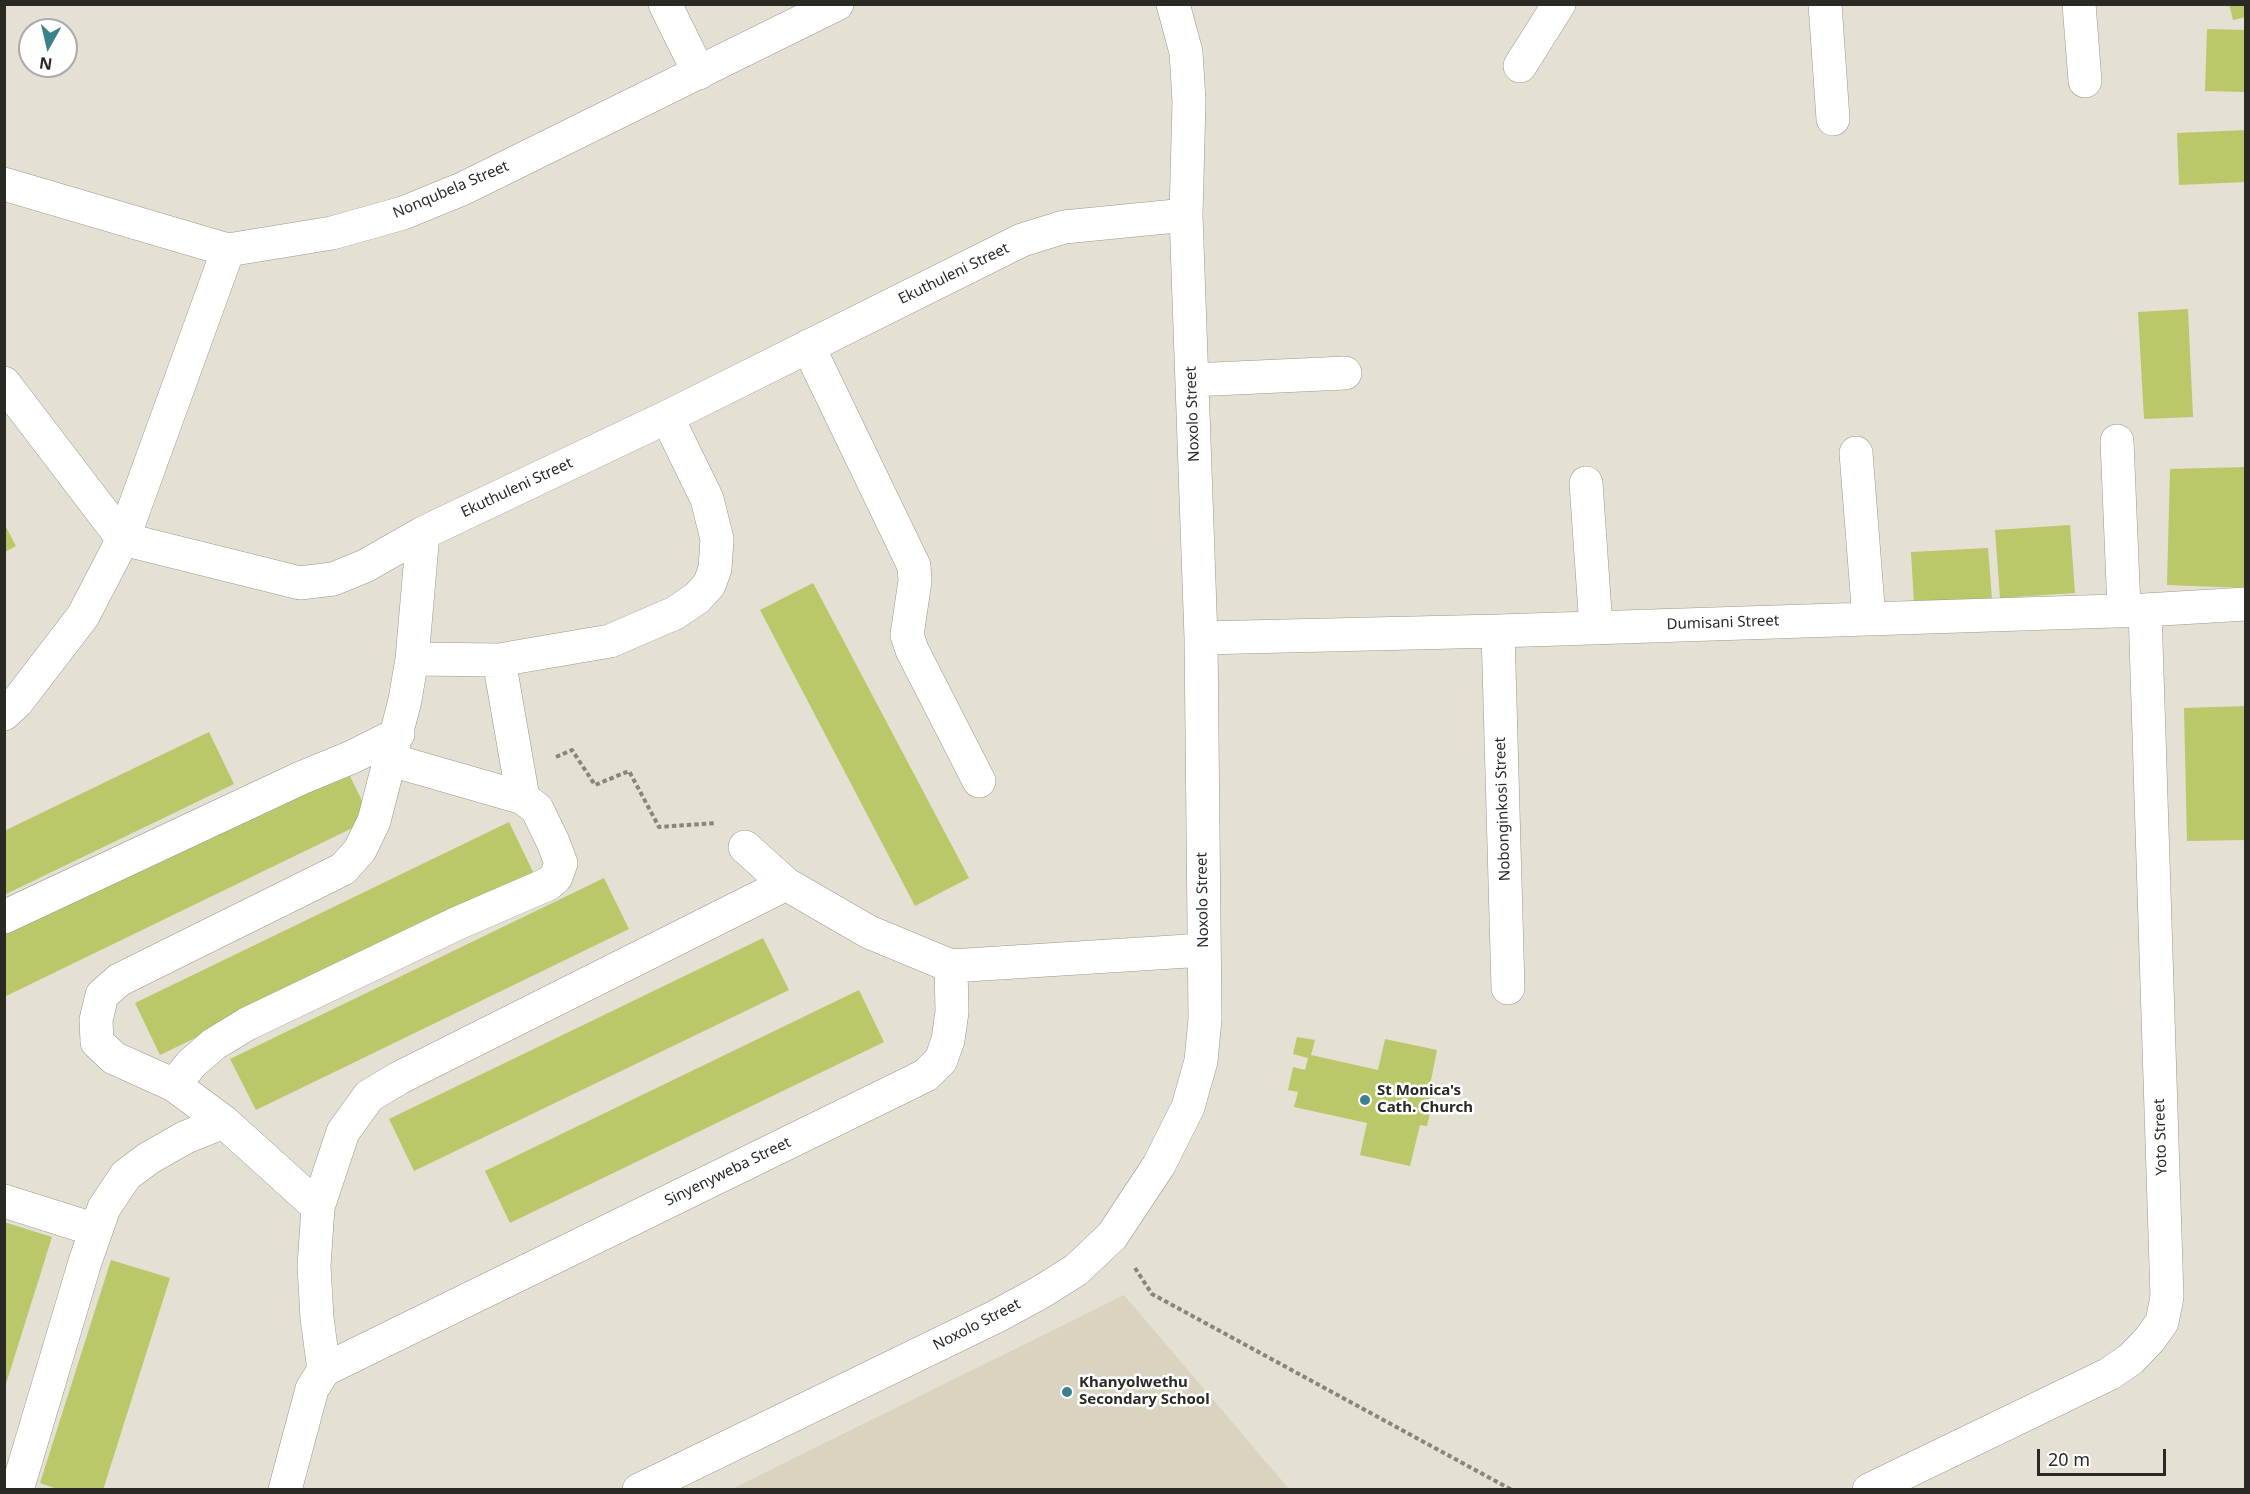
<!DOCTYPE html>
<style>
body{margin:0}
#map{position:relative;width:2250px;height:1494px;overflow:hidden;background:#e4e0d3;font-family:"Noto Sans",sans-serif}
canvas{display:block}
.frame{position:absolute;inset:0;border:6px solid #2b2924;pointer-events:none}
.north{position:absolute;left:18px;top:18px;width:60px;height:60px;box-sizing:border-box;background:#fff;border:2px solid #aaa9a7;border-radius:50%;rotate:188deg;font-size:16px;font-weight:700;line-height:24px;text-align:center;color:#2b2924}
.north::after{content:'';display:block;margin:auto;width:21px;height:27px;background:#3a818a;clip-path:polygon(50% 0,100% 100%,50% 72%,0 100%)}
.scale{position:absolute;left:2037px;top:1449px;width:129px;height:27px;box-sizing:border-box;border:3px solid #2b2924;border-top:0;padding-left:8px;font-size:18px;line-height:21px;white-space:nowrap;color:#2b2924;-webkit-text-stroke:4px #fff;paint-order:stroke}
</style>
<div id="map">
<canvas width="2250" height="1494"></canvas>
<div class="frame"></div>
<div class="north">N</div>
<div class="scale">20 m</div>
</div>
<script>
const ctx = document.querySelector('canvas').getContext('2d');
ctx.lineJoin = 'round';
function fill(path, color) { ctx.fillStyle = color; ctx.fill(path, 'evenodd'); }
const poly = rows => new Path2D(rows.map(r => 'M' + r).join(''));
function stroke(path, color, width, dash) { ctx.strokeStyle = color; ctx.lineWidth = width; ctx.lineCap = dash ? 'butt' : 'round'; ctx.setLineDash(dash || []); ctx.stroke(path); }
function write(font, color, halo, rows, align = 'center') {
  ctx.font = font + ' "Noto Sans",sans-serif'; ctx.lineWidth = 5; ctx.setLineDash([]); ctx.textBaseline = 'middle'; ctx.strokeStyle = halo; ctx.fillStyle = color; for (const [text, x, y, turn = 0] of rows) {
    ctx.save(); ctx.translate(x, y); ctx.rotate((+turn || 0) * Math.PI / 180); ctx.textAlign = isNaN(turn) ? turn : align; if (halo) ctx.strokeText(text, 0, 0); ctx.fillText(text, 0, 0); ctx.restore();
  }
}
const built = poly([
 [1124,1295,1289,1489,732,1489]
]);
const building = poly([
 [2229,4,2246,4,2246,17,2233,20],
 [2207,29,2246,30,2246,92,2205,91],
 [2246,130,2246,182,2179,185,2177,133],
 [2188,309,2193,417,2144,419,2138,312],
 [2246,467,2246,588,2167,585,2170,469],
 [5,525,16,546,5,552],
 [2070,525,2075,593,2000,598,1995,530],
 [1988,548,1992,599,1914,604,1911,552],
 [813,583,969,878,915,906,760,610],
 [2246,706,2246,840,2187,841,2184,708],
 [209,732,234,784,4,895,4,831],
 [346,768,371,819,4,997,4,933],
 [509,822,534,874,160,1055,135,1003],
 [604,878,629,929,256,1110,230,1059],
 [763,938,789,990,414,1171,389,1119],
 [859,990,884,1042,510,1223,485,1171],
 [1297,1037,1315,1040,1311,1055,1378,1070,1385,1039,1437,1050,1429,1090,1435,1091,1427,1126,1420,1125,1410,1166,1360,1155,1367,1123,1294,1107,1298,1092,1288,1090,1293,1067,1305,1070,1308,1058,1293,1054],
 [4,1222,52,1237,5,1387,4,1387],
 [111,1260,170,1278,103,1490,60,1490,40,1483]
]);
const path = poly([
 [556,757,572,750,595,785,629,771,659,827,716,823],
 [1135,1268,1152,1294,1512,1490]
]);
const minor = poly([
 [665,4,699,73],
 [1825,4,1833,119],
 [2079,4,2085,81],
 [1520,66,1559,4],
 [4,184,228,250,332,233,403,213,462,189,837,4],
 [228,250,123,539,300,583,333,579,365,566,423,533,667,417,1022,240,1064,227,1186,215],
 [808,346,914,566,915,581,907,635,912,650,979,781],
 [1192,380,1345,373],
 [4,383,123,539,83,616,17,702,4,714],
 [2117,441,2124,609],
 [1856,453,1869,619],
 [1586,483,1596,627],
 [1498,631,1508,988],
 [1201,638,1498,631,2145,610,2246,604],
 [412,659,499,660,610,641,675,613,697,598,709,585,715,569,717,539,707,499,667,417],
 [499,660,523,798],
 [4,917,301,778,352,757,398,734],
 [951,966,1204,950],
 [174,1085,192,1063,214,1044,247,1024,458,923,548,884,556,877,561,863,553,842,537,809,523,798,391,760],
 [4,1201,96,1230],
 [318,1207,224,1122,174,1085,114,1058,97,1042,96,1020,102,995,119,980,343,869,360,850,374,821,405,700,412,659,423,533],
 [324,1370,317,1318,314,1266,318,1207,343,1132,369,1096,399,1078,786,884],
 [17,1490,85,1262,104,1208,126,1175,149,1158,186,1137,224,1122],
 [285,1490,312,1389,324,1370,910,1083,926,1075,941,1060,948,1040,952,1012,951,966,869,932,786,884,745,847],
 [639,1490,997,1316,1041,1292,1076,1270,1112,1236,1159,1165,1188,1107,1201,1061,1205,1019,1201,638,1186,215,1189,101,1186,52,1173,4],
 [1869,1490,2109,1374,2131,1359,2150,1339,2162,1322,2167,1297,2145,610]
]);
const markers = [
 [1365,1100,6,"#3a818a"],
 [1067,1392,6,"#3a818a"]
];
const streetNames = [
 ["Nonqubela Street",451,190,-23],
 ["Ekuthuleni Street",954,274,-26],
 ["Noxolo Street",1193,414,-92],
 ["Ekuthuleni Street",517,488,-25],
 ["Dumisani Street",1723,623,-2],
 ["Nobonginkosi Street",1503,809,-92],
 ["Noxolo Street",1203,900,-91],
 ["Yoto Street",2161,1137,-92],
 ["Sinyenyweba Street",728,1172,-26],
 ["Noxolo Street",977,1325,-27]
];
const poiNames = [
 ["St Monica's",1377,1091],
 ["Cath. Church",1377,1108],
 ["Khanyolwethu",1079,1383],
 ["Secondary School",1079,1400]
];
fill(built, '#d9d3bf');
fill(building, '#bac869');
stroke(minor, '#9b978b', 34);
stroke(path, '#88857c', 4, [4.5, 3]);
stroke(minor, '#fff', 33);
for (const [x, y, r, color] of markers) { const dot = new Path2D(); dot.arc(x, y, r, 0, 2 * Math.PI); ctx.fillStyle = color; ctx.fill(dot); stroke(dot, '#fff', 2); }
write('15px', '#2b2924', '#fff', streetNames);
write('bold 15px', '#2b2924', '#fff', poiNames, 'left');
</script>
